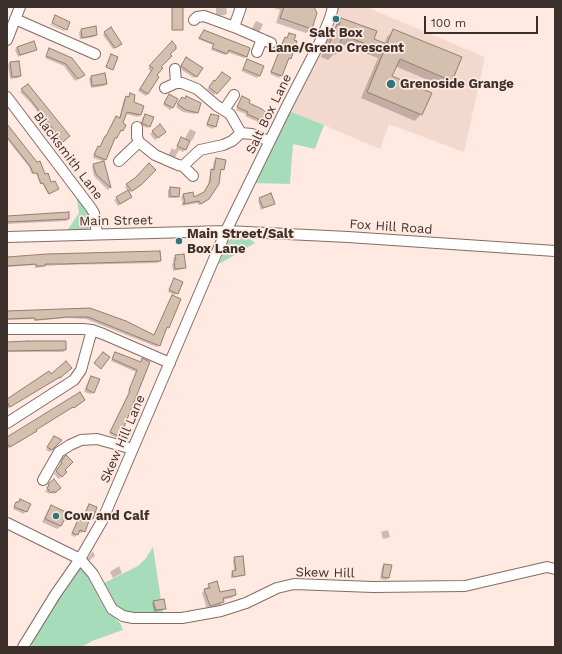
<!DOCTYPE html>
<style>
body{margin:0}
#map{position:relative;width:562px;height:654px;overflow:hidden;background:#ffe9e0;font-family:"Work Sans",sans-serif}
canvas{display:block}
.frame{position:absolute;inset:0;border:8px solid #3b302c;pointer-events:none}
.scale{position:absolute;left:424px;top:16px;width:114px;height:18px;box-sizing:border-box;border:2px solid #3b302c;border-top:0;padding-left:5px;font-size:12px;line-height:14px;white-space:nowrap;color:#3b302c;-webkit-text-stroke:3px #ffe9e0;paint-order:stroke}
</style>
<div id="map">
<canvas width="562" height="654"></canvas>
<div class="frame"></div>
<div class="scale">100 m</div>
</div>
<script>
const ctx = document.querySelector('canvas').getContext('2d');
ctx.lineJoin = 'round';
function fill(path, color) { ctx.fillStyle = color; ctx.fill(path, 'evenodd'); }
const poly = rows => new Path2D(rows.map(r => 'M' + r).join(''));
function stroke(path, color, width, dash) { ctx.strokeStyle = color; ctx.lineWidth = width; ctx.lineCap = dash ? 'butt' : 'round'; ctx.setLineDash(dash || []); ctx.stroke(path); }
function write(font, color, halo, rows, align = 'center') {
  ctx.font = font + ' "Work Sans",sans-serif'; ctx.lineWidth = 3.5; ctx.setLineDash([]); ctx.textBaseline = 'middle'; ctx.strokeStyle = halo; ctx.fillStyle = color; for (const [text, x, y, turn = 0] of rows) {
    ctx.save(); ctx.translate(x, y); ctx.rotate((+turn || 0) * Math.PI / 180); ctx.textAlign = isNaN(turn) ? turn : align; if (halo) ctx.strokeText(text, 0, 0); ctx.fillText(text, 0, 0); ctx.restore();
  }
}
const built = poly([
 [336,7,366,7,485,57,464,152,389,124,380,149,324,125,289,111,329,34]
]);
const green = poly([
 [289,111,324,125,315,149,293,144,290,184,254,183],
 [76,194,89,210,92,223,90,227,87,230,67,231,79,213],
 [244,237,251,240,255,243,219,264,228,241,233,238],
 [153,547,163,613,134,615,115,608,102,584,138,566,146,558],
 [81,567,95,587,99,598,106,609,120,623,123,630,92,641,82,647,33,647,31,640,77,569]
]);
const shadow = poly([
 [216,7,226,7,227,13,225,15,216,16],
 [271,7,313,7,316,13,311,29,306,33,276,23,280,10],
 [342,19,372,40,384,44,387,37,394,30,451,80,444,87,395,66,391,77,421,114,415,121,361,98,378,58,339,43,335,53,328,60,321,57,330,32],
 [256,21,263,24,259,33,251,30],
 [51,24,65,30,64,31,50,25],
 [81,30,96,35,94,37,80,39,79,32],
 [105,32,118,46,113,49,103,35],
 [203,33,249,49,246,57,244,58,227,52,225,55,211,50,213,45,198,39],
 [289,34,290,58,287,60,281,76,279,78,270,74,283,40,285,38,287,38],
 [172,43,169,54,159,67,148,93,146,96,138,91,151,71,148,69],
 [17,47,36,49,33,51,18,57,15,50],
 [49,49,81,76,75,81,64,66,45,58],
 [186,58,197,76,194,78,179,68],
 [10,63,20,76,18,78,10,79,8,65],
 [242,69,259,76,257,78,241,71],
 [91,77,106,84,104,86,91,88,89,79],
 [229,78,214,95,207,89,212,84],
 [27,85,67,138,61,142,30,102,20,92],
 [130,95,132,103,140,115,138,117,126,114,122,124,123,130,120,132,119,132,113,140,105,159,103,161,93,158,96,149,99,148,103,139,106,137,114,120,116,118,119,119,124,99],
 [242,97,247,104,270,117,262,126,256,121,245,116,246,114,236,110],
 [167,98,172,108,170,110,163,105],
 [182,98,197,112,195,114,183,112,176,107],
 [145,115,150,126,147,128,140,125,143,117],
 [211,115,215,126,213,129,206,126,209,117],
 [7,126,37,163,44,176,57,190,48,194,42,183,40,184,36,173,32,174,29,167,7,139],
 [160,126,163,134,155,140,150,134],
 [190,129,196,132,193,139,191,141,189,140,185,150,183,152,179,150,174,159,168,156,172,148,175,150,182,138,184,140],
 [216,159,223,169,220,171,208,199,199,205,197,203,181,206,183,204,181,197,183,195,193,198,203,193,208,185,210,173,212,171,214,161],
 [103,162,110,188,108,190,94,176,92,167,94,165],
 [127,184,138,187,129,193,131,197,129,199,118,206,114,200,128,191,125,187],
 [171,188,178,196,176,198,168,198,168,190],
 [260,199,274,203,261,210,258,201],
 [68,213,68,219,66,221,7,224,7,217],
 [176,256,185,267,183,269,173,271,172,264,174,262,173,258],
 [7,258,160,261,158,263,60,265,43,266,42,267,35,268,35,265,7,267],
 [174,279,177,293,175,295,168,292],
 [171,298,168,328,166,329,157,347,86,319,66,318,34,321,34,319,7,320,7,312,90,309,154,336],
 [7,343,65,350,63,352,7,352],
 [116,353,140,362,142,359,119,436,117,438,109,434,129,393,128,392,136,372,111,361],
 [71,368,58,379,57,378,7,409,7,400,51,375],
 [91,377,94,392,91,394,84,392,89,379],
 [84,400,35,430,34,433,7,449,7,439],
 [52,439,60,440,50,452,46,450],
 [64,457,63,470,66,472,59,479,54,474,60,466,59,465],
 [54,480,58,490,53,494,51,492,49,494,45,491,47,489,46,487],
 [20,501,29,505,24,514,13,509,15,505],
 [89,505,92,518,90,520,88,520,82,533,78,532,75,537,71,535,76,523,78,521,81,522,87,507],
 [51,507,61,526,57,529,42,522,48,510],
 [388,530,390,537,383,539,381,532],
 [93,551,95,556,87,562,86,561],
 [235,558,244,574,242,576,231,578,231,574,234,571,233,560],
 [384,565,390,566,388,578,386,580,380,579,382,567],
 [119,566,122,573,113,578,110,572],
 [209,585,220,593,235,595,232,598,222,600,223,602,220,605,207,609,202,593],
 [154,602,165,609,163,610,154,612,152,603]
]);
const building = poly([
 [172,7,183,7,183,30,172,30,172,7],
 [284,7,314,7,317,13,312,29,280,18,284,7],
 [55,15,70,22,67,30,52,23,55,15],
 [341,18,377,31,374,39,387,44,393,29,462,57,452,81,400,59,392,76,432,93,422,115,367,92,384,51,343,35,336,54,327,50,337,24,339,25,341,18],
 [96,26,97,35,82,38,81,29,96,26],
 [111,27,122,44,115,48,104,32,111,27],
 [204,30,250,48,247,57,229,50,227,54,212,48,214,44,199,38,204,30],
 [289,33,296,35,294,40,297,41,291,59,289,58,282,76,271,72,285,37,287,38,289,33],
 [34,41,37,50,20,55,17,47,34,41],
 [172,41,176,46,176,49,170,54,172,56,161,67,163,68,157,75,159,77,148,94,140,89,153,68,149,66,172,41],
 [49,48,72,58,85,75,78,79,66,64,46,56,49,48],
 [111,54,118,57,113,70,106,67,111,54],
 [186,57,203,68,197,77,181,66,186,57],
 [247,59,264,66,260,76,243,69,247,59],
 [19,61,21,76,12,77,10,62,19,61],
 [222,72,231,78,217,94,209,87,214,80,215,81,222,72],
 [105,73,107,84,92,86,91,76,105,73],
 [28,84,70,136,63,142,31,100,21,89,28,84],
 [130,93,135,95,134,102,144,106,141,115,127,112,123,123,126,125,123,131,121,130,117,138,115,138,106,160,94,155,98,146,100,147,105,136,106,136,116,116,120,118,126,96,129,97,130,93],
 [169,94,178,99,173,108,164,103,169,94],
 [186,96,201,103,198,113,186,110,177,104,182,97,185,99,186,96],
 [242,96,250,100,249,103,262,109,271,117,265,125,258,119,247,114,248,112,237,107,242,96],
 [145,114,154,117,150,127,142,123,145,114],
 [211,114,219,116,216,127,207,124,211,114],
 [7,124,37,162,40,161,45,174,48,173,51,182,55,181,59,189,49,194,43,183,41,184,37,173,33,173,30,166,7,137,7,124],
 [160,124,166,132,158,138,152,131,160,124],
 [181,137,190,141,186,150,177,146,181,137],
 [216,158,226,160,224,170,221,169,219,184,209,199,201,204,199,201,183,204,183,203,185,202,183,194,193,192,194,197,204,192,210,182,211,169,214,170,216,158],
 [104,161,111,188,96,174,93,164,104,161],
 [149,163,156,170,141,185,132,191,126,184,135,178,149,163],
 [170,187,180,188,179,197,170,196,170,187],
 [128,190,132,197,120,204,116,197,128,190],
 [271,193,275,204,263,208,259,198,271,193],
 [69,212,69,219,7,222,7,216,69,212],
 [160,251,161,261,62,264,45,264,45,266,36,266,36,264,7,266,7,257,47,254,160,251],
 [184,254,186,268,175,269,174,261,176,260,175,255,184,254],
 [174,278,183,282,178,294,169,290,174,278],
 [172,295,181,299,169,328,167,327,160,346,88,317,68,317,35,320,35,318,7,319,7,311,90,308,126,321,154,335,172,295],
 [28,341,66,341,66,350,7,351,7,342,28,341],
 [103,352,110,357,101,369,94,363,103,352],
 [115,352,141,362,142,358,150,362,120,437,110,432,130,391,129,390,137,370,112,359,115,352],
 [66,361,72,368,60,378,60,377,10,407,7,402,7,399,49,371,51,374,66,361],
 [91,376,100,379,94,393,86,389,91,376],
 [80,392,85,400,74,408,73,407,36,430,37,431,10,447,7,443,7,437,80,392],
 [54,436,62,440,52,450,47,447,54,436],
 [66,455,73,462,65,470,67,472,62,477,56,471,62,463,61,462,64,457,66,455],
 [54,479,61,488,55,493,54,491,51,493,47,488,49,486,48,484,54,479],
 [20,499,31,504,27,512,14,507,16,502,19,502,20,499],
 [89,504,97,507,93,519,90,518,85,532,80,530,78,535,72,533,78,520,82,521,89,504],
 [51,505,68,513,61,526,45,519,51,505],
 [243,556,245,575,233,577,232,571,236,570,234,557,243,556],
 [384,564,392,565,389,578,382,577,384,564],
 [217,581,220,592,235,589,236,595,223,598,224,602,210,606,204,589,210,588,208,584,217,581],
 [164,599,166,609,156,610,153,601,164,599]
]);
const minor = poly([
 [15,19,95,54],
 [194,20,197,17,204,16,234,27,271,43],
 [234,27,241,7],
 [7,40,20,7],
 [257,52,262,39],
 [175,69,176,83],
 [165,88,176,83,182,83,197,89,217,106,230,114,241,133],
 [7,97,91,208,94,213,97,234],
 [224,110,234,95],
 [137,127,137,137,139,142,155,155,178,165,183,166,200,150,223,145,232,141,241,133,252,134,269,141],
 [119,161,139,142],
 [183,166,193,176],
 [7,237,226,231,348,237,555,251],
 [7,329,83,329,92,330,103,334,170,363],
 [7,423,74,380,81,370,92,330],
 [43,480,59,452,70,445,81,440,97,439,133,449],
 [7,523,80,559,93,574,112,609,123,616,133,618,182,618,221,611,246,603,277,588,294,584,373,587,465,586,547,567,555,569],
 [23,647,55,595,80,559,102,521,226,231,286,108,321,40,330,18,333,7]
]);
const markers = [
 [336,19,4,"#2e777d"],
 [391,84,5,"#2e777d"],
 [179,241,4,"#2e777d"],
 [56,516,4,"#2e777d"]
];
const poiNames = [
 ["Salt Box",336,33,"center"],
 ["Lane/Greno Crescent",336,48,"center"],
 ["Grenoside Grange",400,84],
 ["Main Street/Salt",187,234],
 ["Box Lane",187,249],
 ["Cow and Calf",64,516]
];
const streetNames = [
 ["Salt Box Lane",269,114,-64],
 ["Blacksmith Lane",68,156,53],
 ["Main Street",116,221,-1],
 ["Fox Hill Road",391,227,4],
 ["Skew Hill Lane",123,439,-67],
 ["Skew Hill",325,573,1]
];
fill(built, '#f3d8cd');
fill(green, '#a6dcba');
fill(shadow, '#0003');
fill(building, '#d5bfaf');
stroke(building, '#937f70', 1);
stroke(minor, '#846c63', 12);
stroke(minor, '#fff', 10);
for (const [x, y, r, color] of markers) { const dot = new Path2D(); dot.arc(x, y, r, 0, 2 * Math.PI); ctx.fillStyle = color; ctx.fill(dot); stroke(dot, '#ffe9e0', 1.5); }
write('bold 13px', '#3b302c', '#ffe9e0', poiNames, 'left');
write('13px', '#3b302c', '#ffe9e0', streetNames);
</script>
